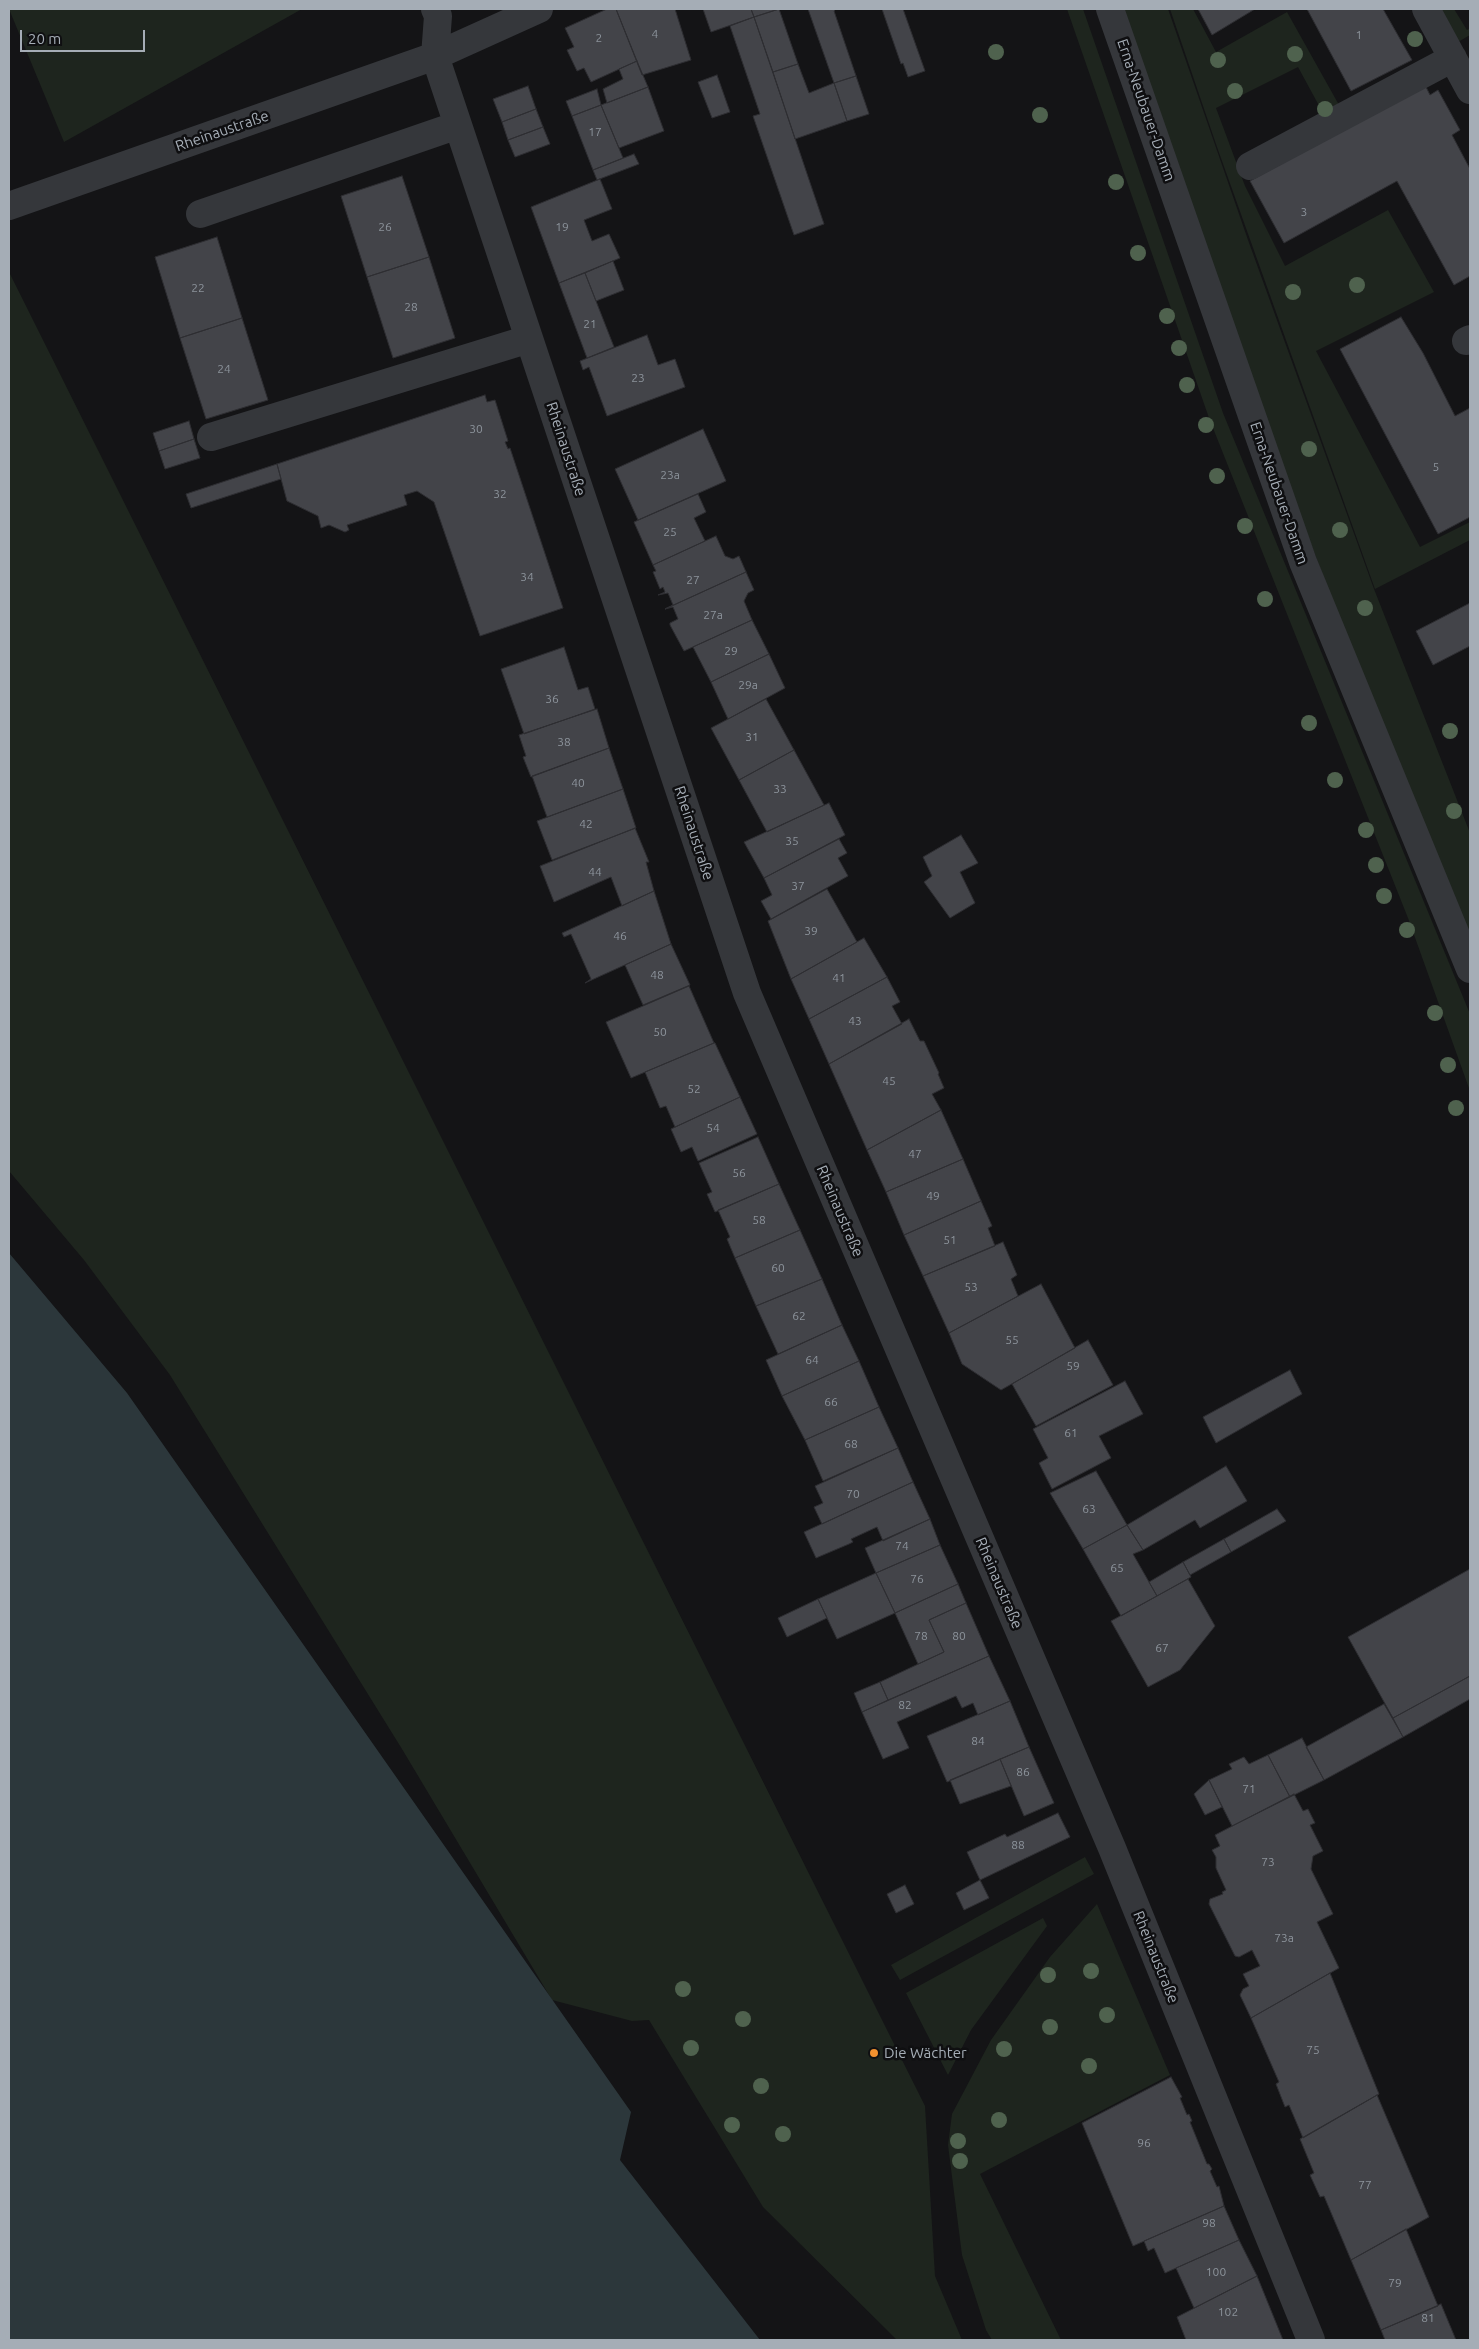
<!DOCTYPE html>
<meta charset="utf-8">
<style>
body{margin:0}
#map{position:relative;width:1479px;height:2349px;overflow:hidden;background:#141416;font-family:Ubuntu,sans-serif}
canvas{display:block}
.frame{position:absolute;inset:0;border:10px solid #a5adb6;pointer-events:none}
.scale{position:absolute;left:20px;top:30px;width:125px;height:22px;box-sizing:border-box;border:2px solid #a5adb6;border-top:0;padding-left:6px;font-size:15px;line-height:18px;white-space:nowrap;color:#a5adb6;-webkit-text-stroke:4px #0f0f11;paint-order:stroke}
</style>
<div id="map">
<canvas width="1479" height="2349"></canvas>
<div class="frame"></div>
<div class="scale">20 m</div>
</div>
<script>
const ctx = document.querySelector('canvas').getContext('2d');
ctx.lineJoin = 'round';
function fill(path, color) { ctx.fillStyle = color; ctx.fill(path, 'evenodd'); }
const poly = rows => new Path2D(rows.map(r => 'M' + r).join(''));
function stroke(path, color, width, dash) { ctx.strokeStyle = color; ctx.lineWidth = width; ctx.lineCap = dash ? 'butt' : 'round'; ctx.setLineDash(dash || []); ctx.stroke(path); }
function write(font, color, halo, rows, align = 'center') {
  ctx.font = font + ' Ubuntu,sans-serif'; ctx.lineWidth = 5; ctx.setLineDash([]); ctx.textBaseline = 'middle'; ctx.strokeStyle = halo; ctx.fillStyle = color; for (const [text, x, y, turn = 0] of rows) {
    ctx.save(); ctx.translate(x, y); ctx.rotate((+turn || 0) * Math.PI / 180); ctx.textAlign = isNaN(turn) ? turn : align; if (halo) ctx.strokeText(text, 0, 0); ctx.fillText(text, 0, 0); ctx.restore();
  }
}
const green = poly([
 [9,9,302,9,64,142],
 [1067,9,1083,9,1223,413,1470,1014,1470,1091,1408,918,1209,418],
 [1117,9,1168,9,1248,240,1374,589,1470,833,1470,944,1361,676,1211,280],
 [1170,9,1193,9,1216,52,1287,12,1339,105,1323,113,1298,67,1216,108,1245,186,1285,266,1388,210,1434,292,1316,351,1420,547,1470,522,1470,540,1375,589,1217,147],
 [1440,9,1454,9,1467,30,1470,28,1470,35,1458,42],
 [9,272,925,2106,935,2276,962,2340,897,2340,763,2207,649,2020,632,2021,552,2000,402,1749,170,1375,84,1260,9,1171],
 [1085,1857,1094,1874,900,1980,891,1965],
 [1097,1904,1170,2075,980,2174,1061,2340,992,2340,986,2330,962,2255,948,2145,952,2114,991,2040,1050,1957],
 [1043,1918,1047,1926,971,2030,948,2075,906,1993]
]);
const water = poly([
 [9,1253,127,1393,631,2112,620,2160,760,2340,9,2340]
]);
const building = poly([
 [607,9,616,9,637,61,591,82,584,68,577,71,567,50,574,47,565,28,607,9],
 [616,9,675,9,691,60,642,75,616,9],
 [703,9,751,9,754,17,711,32,703,9],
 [751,9,779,9,754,17,751,9],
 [779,9,798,64,773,72,754,17,779,9],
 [808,9,836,9,834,11,856,76,834,83,808,9],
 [882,9,903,9,925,71,908,77,903,63,901,64,882,9],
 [1198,9,1255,9,1212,35,1198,9],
 [1307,9,1383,9,1412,60,1351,91,1307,9],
 [754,17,824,224,794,235,753,116,760,114,730,26,754,17],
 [637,61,648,87,607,103,603,89,623,79,619,69,637,61],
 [798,64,809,93,834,83,847,121,795,139,773,72,798,64],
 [717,75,730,112,712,118,698,82,717,75],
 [856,76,869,114,847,121,834,83,856,76],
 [1425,85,1430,95,1438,90,1460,130,1452,135,1470,169,1470,276,1454,285,1397,181,1284,243,1250,181,1425,85],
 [528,86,536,109,502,122,493,99,528,86],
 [648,87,664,131,619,148,601,105,648,87],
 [597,89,601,105,572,116,566,101,597,89],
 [601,105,623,158,593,170,572,116,601,105],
 [536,109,543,127,508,140,502,122,536,109],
 [543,127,550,144,515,157,508,140,543,127],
 [634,154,639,164,597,180,593,170,634,154],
 [402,176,429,257,367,277,341,196,402,176],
 [600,179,612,209,584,220,592,241,609,234,620,258,559,283,531,207,600,179],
 [217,237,242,318,180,338,155,257,217,237],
 [429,257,455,338,393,358,367,277,429,257],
 [613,261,624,290,596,301,585,273,613,261],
 [585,273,614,347,587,358,559,283,585,273],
 [1401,317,1423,353,1455,416,1470,408,1470,517,1438,534,1340,349,1401,317],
 [242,318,268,400,206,419,180,338,242,318],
 [647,335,658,365,675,359,685,387,607,416,589,367,583,370,580,361,647,335],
 [485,395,487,402,495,400,508,441,505,442,508,449,510,448,563,608,480,636,434,502,417,491,404,495,407,505,347,525,349,530,345,532,329,525,321,528,318,516,287,501,277,464,485,395],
 [189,421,194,439,159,451,153,433,189,421],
 [703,429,726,481,638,520,615,469,703,429],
 [194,439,200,458,165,469,159,451,194,439],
 [277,464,281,479,191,508,186,494,277,464],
 [698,494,706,512,694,518,705,541,653,565,634,522,698,494],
 [716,536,725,556,733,559,739,556,746,572,665,609,673,605,668,593,658,595,665,592,663,587,660,589,653,572,656,571,653,565,716,536],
 [746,572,754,590,748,593,744,601,752,620,684,651,670,625,670,623,678,619,673,607,665,609,746,572],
 [1470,603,1470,646,1433,665,1416,631,1470,603],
 [752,620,769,654,711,682,693,647,752,620],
 [564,647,578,690,588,687,595,709,524,734,501,669,564,647],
 [769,654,785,688,728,719,711,682,769,654],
 [766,699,794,750,739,780,711,728,766,699],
 [597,709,609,748,531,777,523,757,526,756,519,735,597,709],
 [609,748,623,789,547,817,532,776,609,748],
 [794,750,824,805,767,832,739,780,794,750],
 [623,789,636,828,552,860,537,821,623,789],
 [829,803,845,835,764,878,744,842,829,803],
 [635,828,649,862,646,862,654,891,622,906,611,877,554,902,540,866,635,828],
 [961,835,978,863,960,872,975,903,950,918,924,882,932,876,923,857,961,835],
 [839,839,847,853,838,858,848,876,771,919,761,901,772,895,764,878,839,839],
 [827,889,857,942,791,979,768,921,827,889],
 [654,891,671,944,585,983,591,979,571,934,564,937,562,933,654,891],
 [864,938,887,977,809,1019,791,979,864,938],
 [671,944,690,985,643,1005,625,965,671,944],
 [887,977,900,1002,892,1006,902,1024,829,1064,809,1019,887,977],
 [689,986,714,1043,631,1078,606,1022,689,986],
 [909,1019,920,1041,924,1041,939,1073,938,1074,944,1088,932,1094,941,1110,867,1150,829,1064,909,1019],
 [714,1043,715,1043,740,1097,675,1127,666,1106,660,1108,645,1072,714,1043],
 [740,1097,757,1134,698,1161,692,1147,681,1152,671,1129,740,1097],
 [941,1110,963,1159,886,1192,867,1150,941,1110],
 [758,1137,779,1184,715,1212,707,1194,712,1192,699,1163,758,1137],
 [963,1159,981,1201,904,1235,886,1192,963,1159],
 [779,1184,800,1230,735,1258,727,1239,730,1237,718,1210,779,1184],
 [981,1201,992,1226,988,1228,995,1246,923,1276,904,1235,981,1201],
 [800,1230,822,1279,756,1306,735,1258,800,1230],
 [1003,1242,1017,1275,1011,1279,1018,1296,949,1333,923,1276,1003,1242],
 [822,1279,842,1325,778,1354,756,1306,822,1279],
 [1041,1284,1075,1348,1001,1390,962,1364,949,1333,1041,1284],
 [842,1325,859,1361,782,1396,766,1360,842,1325],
 [1088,1340,1113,1385,1036,1426,1012,1384,1088,1340],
 [859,1361,879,1407,805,1440,782,1396,859,1361],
 [1290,1370,1302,1394,1216,1443,1203,1417,1290,1370],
 [1125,1381,1143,1414,1099,1436,1111,1458,1052,1489,1039,1463,1048,1458,1033,1429,1125,1381],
 [879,1407,898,1448,823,1481,805,1440,879,1407],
 [898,1448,913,1482,822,1524,814,1507,823,1503,815,1486,898,1448],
 [1226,1466,1247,1501,1200,1528,1195,1520,1143,1550,1127,1525,1226,1466],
 [1096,1471,1127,1525,1083,1549,1050,1493,1096,1471],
 [913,1482,930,1519,883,1541,877,1527,851,1539,853,1542,849,1544,816,1558,804,1532,913,1482],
 [1277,1509,1286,1521,1231,1552,1224,1539,1277,1509],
 [930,1519,940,1545,876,1573,865,1548,930,1519],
 [1127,1525,1143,1550,1133,1554,1157,1596,1121,1616,1083,1549,1127,1525],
 [1224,1539,1231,1552,1190,1575,1183,1562,1224,1539],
 [940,1545,958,1584,895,1613,876,1573,940,1545],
 [1183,1562,1191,1577,1157,1596,1149,1582,1183,1562],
 [1470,1569,1470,1676,1393,1718,1348,1637,1470,1569],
 [876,1573,895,1613,837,1639,818,1599,876,1573],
 [1188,1579,1215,1626,1180,1670,1148,1687,1111,1621,1188,1579],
 [958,1584,966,1603,929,1620,944,1652,918,1664,895,1613,958,1584],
 [818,1599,827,1618,787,1637,778,1618,818,1599],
 [966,1603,989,1656,888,1700,880,1682,944,1652,929,1620,966,1603],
 [989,1656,1010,1701,978,1715,973,1703,962,1708,956,1696,897,1722,909,1748,883,1759,862,1712,989,1656],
 [1470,1676,1470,1699,1403,1737,1393,1718,1470,1676],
 [880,1682,888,1700,862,1712,854,1693,880,1682],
 [1010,1701,1029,1747,947,1782,927,1736,1010,1701],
 [1384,1704,1403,1737,1324,1780,1306,1747,1384,1704],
 [1302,1738,1324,1780,1290,1797,1268,1755,1302,1738],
 [1029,1747,1054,1803,1024,1816,1000,1759,1029,1747],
 [1268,1755,1290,1797,1232,1826,1209,1780,1232,1769,1229,1764,1244,1757,1249,1764,1268,1755],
 [1000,1759,1011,1786,960,1804,950,1780,1000,1759],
 [1209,1780,1222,1807,1205,1815,1194,1794,1209,1780],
 [1294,1794,1303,1811,1308,1809,1315,1823,1310,1825,1323,1851,1313,1856,1311,1869,1333,1914,1317,1922,1339,1968,1251,2018,1240,1995,1243,1989,1249,1986,1243,1974,1260,1966,1252,1950,1239,1957,1235,1956,1209,1904,1210,1899,1223,1894,1222,1892,1226,1890,1216,1868,1216,1857,1212,1850,1220,1846,1215,1835,1294,1794],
 [1058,1813,1070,1837,980,1880,967,1852,1005,1834,1007,1837,1058,1813],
 [980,1880,989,1898,964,1910,956,1893,980,1880],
 [905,1885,914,1904,896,1913,887,1894,905,1885],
 [1330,1973,1379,2094,1303,2138,1289,2105,1285,2107,1276,2084,1279,2082,1251,2018,1330,1973],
 [1171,2077,1182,2097,1180,2098,1187,2115,1189,2114,1192,2121,1190,2122,1207,2164,1209,2164,1212,2169,1210,2171,1217,2187,1219,2186,1224,2206,1133,2246,1082,2123,1171,2077],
 [1377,2095,1429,2217,1351,2260,1324,2196,1320,2197,1310,2175,1314,2173,1300,2139,1377,2095],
 [1224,2206,1239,2240,1165,2273,1154,2248,1148,2251,1144,2241,1224,2206],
 [1406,2229,1438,2306,1381,2330,1351,2260,1406,2229],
 [1239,2240,1257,2276,1194,2308,1176,2268,1239,2240],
 [1257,2276,1283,2340,1186,2340,1177,2317,1257,2276],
 [1441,2304,1456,2340,1385,2340,1381,2330,1441,2304]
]);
const minor = poly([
 [435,9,438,16,435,56,747,993,1112,1848,1311,2340],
 [1110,9,1303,562,1470,969],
 [1426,9,1470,90],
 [1250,166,1453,58],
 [9,206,435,56,539,9],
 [200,214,458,125],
 [1466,341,1470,339],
 [211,437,529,339]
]);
const trees = [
 [1415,39],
 [996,52],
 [1295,54],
 [1218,60],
 [1235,91],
 [1325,109],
 [1040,115],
 [1116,182],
 [1138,253],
 [1357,285],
 [1293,292],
 [1167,316],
 [1179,348],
 [1187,385],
 [1206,425],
 [1309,449],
 [1217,476],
 [1245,526],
 [1340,530],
 [1265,599],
 [1365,608],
 [1309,723],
 [1450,731],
 [1335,780],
 [1454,811],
 [1366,830],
 [1376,865],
 [1384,896],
 [1407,930],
 [1435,1013],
 [1448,1065],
 [1456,1108],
 [1091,1971],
 [1048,1975],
 [683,1989],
 [1107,2015],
 [743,2019],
 [1050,2027],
 [691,2048],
 [1004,2049],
 [1089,2066],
 [761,2086],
 [999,2120],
 [732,2125],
 [783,2134],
 [958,2141],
 [960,2161]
];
const markers = [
 [874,2053,5,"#f2912f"]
];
const numberNames = [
 ["4",655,34],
 ["1",1359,35],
 ["2",599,38],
 ["17",595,132],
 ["3",1304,212],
 ["26",385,227],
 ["19",562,227],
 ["22",198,288],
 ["28",411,307],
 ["21",590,324],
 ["24",224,369],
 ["23",638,378],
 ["30",476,429],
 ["5",1436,467],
 ["23a",670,475],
 ["32",500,494],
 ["25",670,532],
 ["34",527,577],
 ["27",693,580],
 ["27a",713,615],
 ["29",731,651],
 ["29a",748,685],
 ["36",552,699],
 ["31",752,737],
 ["38",564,742],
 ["40",578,783],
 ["33",780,789],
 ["42",586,824],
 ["35",792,841],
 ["44",595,872],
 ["37",798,886],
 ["39",811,931],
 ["46",620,936],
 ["48",657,975],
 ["41",839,978],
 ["43",855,1021],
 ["50",660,1032],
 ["45",889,1081],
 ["52",694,1089],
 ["54",713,1128],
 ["47",915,1154],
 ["56",739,1173],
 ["49",933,1196],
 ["58",759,1220],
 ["51",950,1240],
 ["60",778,1268],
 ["53",971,1287],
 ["62",799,1316],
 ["55",1012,1340],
 ["64",812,1360],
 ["59",1073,1366],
 ["66",831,1402],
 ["61",1071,1433],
 ["68",851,1444],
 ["70",853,1494],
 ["63",1089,1509],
 ["74",902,1546],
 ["65",1117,1568],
 ["76",917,1579],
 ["78",921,1636],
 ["80",959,1636],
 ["67",1162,1648],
 ["82",905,1705],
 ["84",978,1741],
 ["86",1023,1772],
 ["71",1249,1789],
 ["88",1018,1845],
 ["73",1268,1862],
 ["73a",1284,1938],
 ["75",1313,2050],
 ["96",1144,2143],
 ["77",1365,2185],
 ["98",1209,2223],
 ["100",1216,2272],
 ["79",1395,2283],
 ["102",1228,2312],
 ["81",1428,2318]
];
const streetNames = [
 ["Erna-Neubauer-Damm",1146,110,71],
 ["Rheinaustraße",222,131,-19],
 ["Rheinaustraße",566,449,72],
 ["Erna-Neubauer-Damm",1279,493,71],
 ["Rheinaustraße",694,833,72],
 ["Rheinaustraße",840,1211,67],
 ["Rheinaustraße",999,1583,67],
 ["Rheinaustraße",1156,1957,68]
];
const poiNames = [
 ["Die Wächter",884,2053]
];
fill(green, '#1e251e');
fill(water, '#2c373b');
fill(building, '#434449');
stroke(building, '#2e2e32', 1);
stroke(minor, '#35373b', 28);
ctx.fillStyle = '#4f624e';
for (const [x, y] of trees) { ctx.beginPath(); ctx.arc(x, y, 8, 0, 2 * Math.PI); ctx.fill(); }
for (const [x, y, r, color] of markers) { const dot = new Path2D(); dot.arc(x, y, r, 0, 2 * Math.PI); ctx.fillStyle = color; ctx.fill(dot); stroke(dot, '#0f0f11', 2); }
write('12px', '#8c939b', null, numberNames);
write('15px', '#a5adb6', '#0f0f11', streetNames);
write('15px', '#a5adb6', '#0f0f11', poiNames, 'left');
</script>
